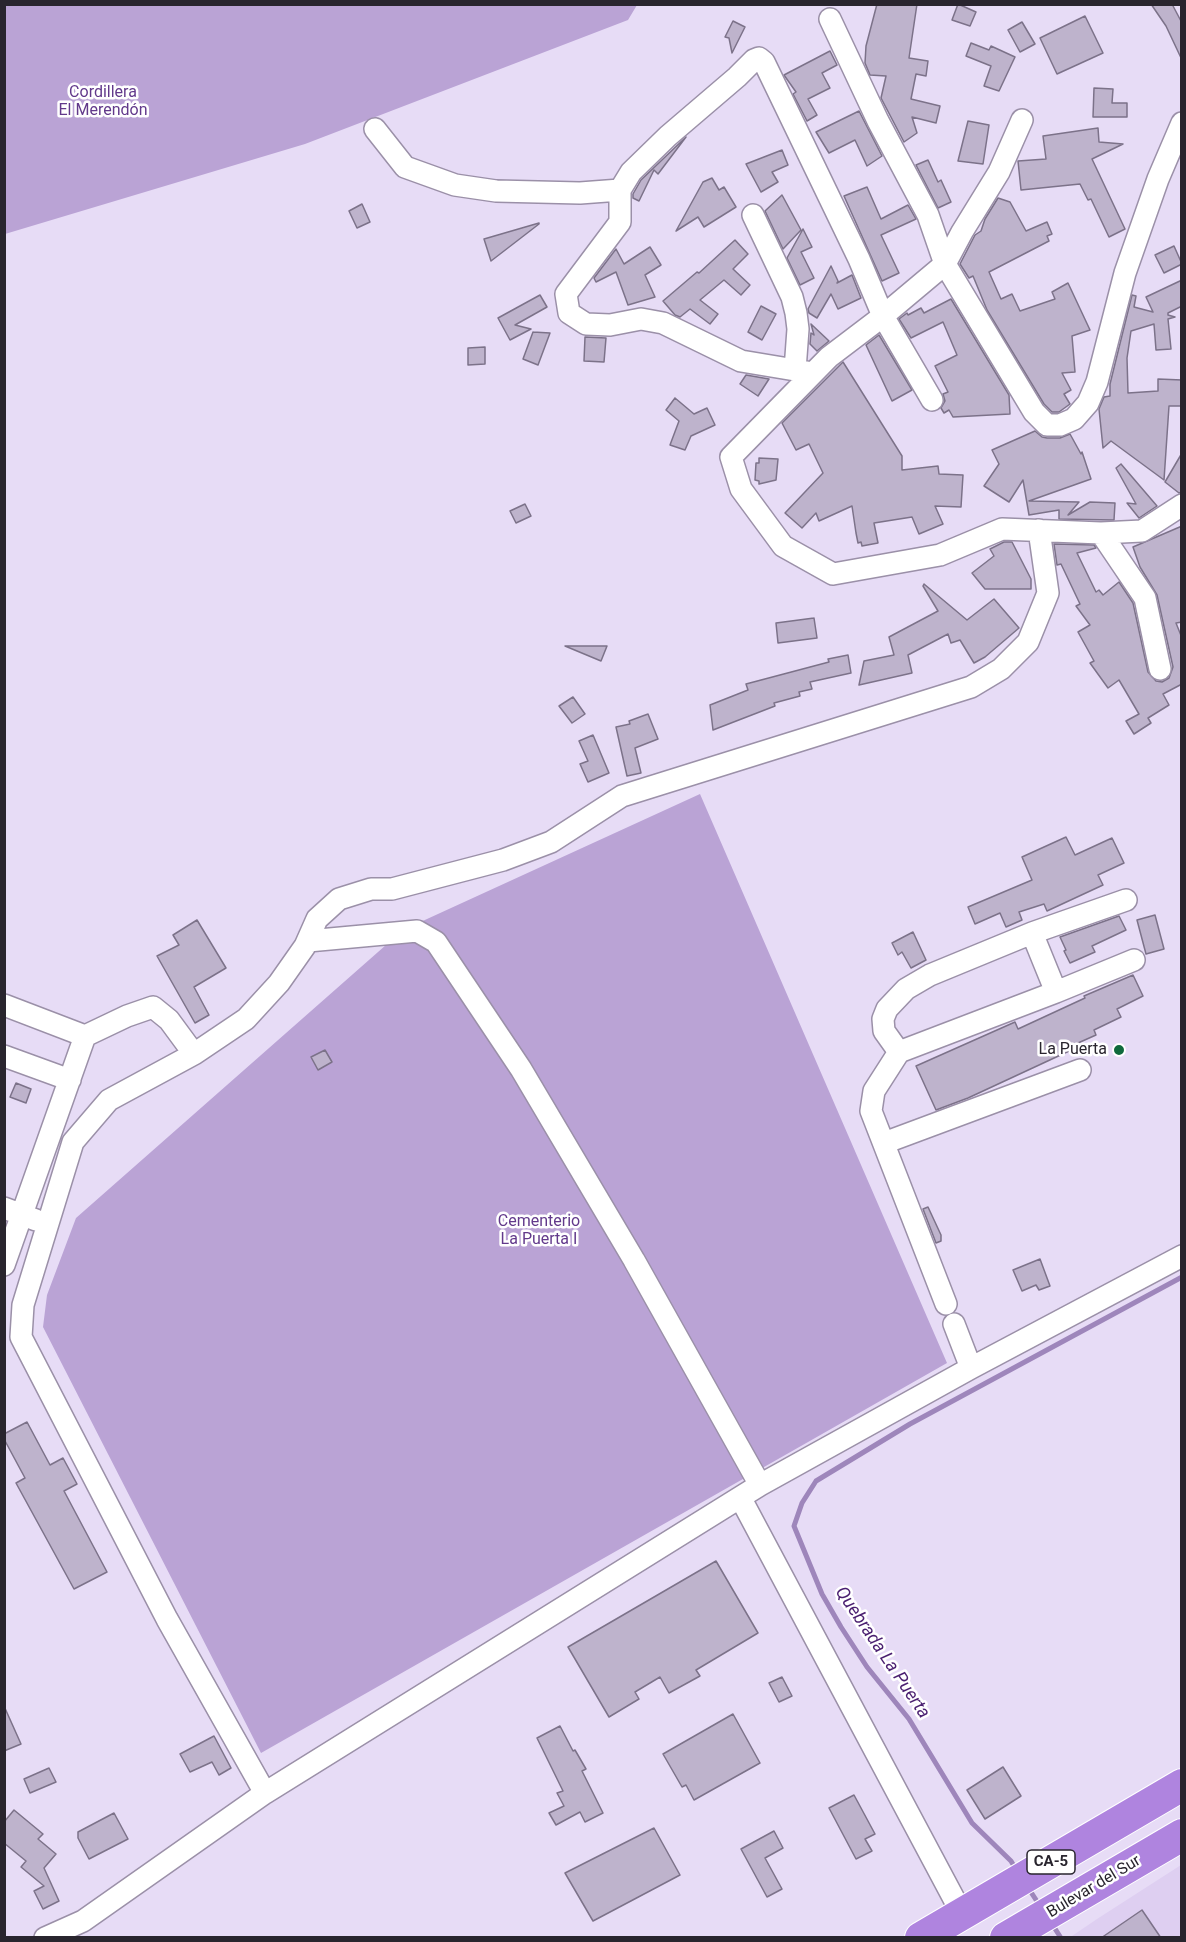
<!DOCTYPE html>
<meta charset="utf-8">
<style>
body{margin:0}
#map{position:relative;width:1186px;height:1942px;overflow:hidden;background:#e7dcf6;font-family:Roboto,sans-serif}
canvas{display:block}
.frame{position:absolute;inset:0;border:6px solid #29252e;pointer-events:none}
</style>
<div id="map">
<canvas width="1186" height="1942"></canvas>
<div class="frame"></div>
</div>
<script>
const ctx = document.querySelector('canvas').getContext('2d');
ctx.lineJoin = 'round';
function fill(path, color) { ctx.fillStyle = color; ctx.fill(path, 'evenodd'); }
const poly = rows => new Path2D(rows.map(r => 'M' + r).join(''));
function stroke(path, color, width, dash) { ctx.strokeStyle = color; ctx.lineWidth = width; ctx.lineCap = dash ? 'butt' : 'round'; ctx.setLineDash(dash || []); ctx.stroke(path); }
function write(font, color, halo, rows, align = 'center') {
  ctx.font = font + ' Roboto,sans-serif'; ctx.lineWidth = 5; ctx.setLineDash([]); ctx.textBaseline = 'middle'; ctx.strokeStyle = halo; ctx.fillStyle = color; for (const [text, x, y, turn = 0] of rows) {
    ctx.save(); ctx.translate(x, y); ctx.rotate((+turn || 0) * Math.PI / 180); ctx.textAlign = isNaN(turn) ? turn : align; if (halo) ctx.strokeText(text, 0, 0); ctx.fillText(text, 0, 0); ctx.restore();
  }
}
const built = poly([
 [1181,1865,1181,1937,1069,1938,1097,1919]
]);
const green = poly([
 [5,4,637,4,637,5,628,20,305,144,5,234],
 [700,794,947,1363,261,1753,43,1327,47,1295,76,1218,403,930]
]);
const stream = poly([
 [1017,1871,1011,1861,972,1823,909,1719,867,1667,841,1627,822,1594,794,1526,802,1503,816,1481,910,1424,1182,1277],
 [1027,1886,1040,1906],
 [1052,1924,1061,1938]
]);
const building = poly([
 [877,4,917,4,909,58,928,61,926,76,916,74,911,99,940,106,936,123,912,117,917,133,904,142,881,98,886,76,870,75,865,63,866,46,877,4],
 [958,4,976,12,970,26,952,20,958,4],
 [1151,4,1172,4,1182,23,1182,60,1166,26,1151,4],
 [1085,16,1103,53,1057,74,1040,38,1085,16],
 [733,21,745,27,732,53,729,38,725,37,733,21],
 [1022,22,1035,44,1020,52,1008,30,1022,22],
 [971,43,989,50,991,46,1015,57,999,91,984,86,991,66,966,56,971,43],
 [830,51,837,65,822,73,830,88,808,99,817,115,807,121,793,94,796,92,784,75,830,51],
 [1094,88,1113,89,1112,103,1127,103,1127,117,1093,117,1094,88],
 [859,111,882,156,867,166,855,140,829,153,816,132,859,111],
 [968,121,989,125,983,164,958,161,968,121],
 [1098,128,1099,142,1123,144,1092,159,1125,229,1109,237,1091,199,1088,200,1080,184,1021,190,1018,161,1046,159,1043,136,1098,128],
 [686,137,658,174,654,170,639,201,633,198,633,194,641,180,686,137],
 [782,150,788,165,772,172,778,182,761,192,746,164,782,150],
 [928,160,938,182,941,180,951,202,938,208,916,165,928,160],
 [712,178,719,190,724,187,736,207,704,227,698,217,676,231,703,182,712,178],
 [867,187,881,219,908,205,916,219,881,235,899,273,882,281,844,196,867,187],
 [782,195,801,230,783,249,765,211,782,195],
 [998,198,1010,202,1026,231,1047,222,1052,234,1047,236,1049,241,989,272,1001,299,1012,294,1020,311,1055,299,1052,292,1068,283,1090,330,1072,336,1075,372,1062,373,1071,390,1064,394,1070,404,1059,412,1052,412,1044,404,987,310,973,276,969,278,960,264,975,235,981,231,985,219,998,198],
 [362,204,370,222,357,228,349,211,362,204],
 [539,223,539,224,491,261,484,239,539,223],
 [803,229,812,247,801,252,814,278,800,285,787,258,803,229],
 [735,240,748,254,733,269,750,285,741,295,724,280,700,300,718,314,710,324,690,309,680,317,675,315,663,301,697,272,699,273,735,240],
 [1174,246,1182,264,1164,273,1155,255,1174,246],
 [650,247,661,265,645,275,655,297,628,305,616,272,596,282,594,278,616,249,624,264,650,247],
 [831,266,838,281,837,283,852,275,861,298,838,309,831,294,817,318,809,313,808,309,831,266],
 [1182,280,1182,306,1168,313,1168,315,1175,317,1168,319,1171,349,1156,350,1154,324,1131,331,1127,358,1128,393,1158,391,1158,379,1182,380,1182,406,1169,406,1164,480,1111,441,1103,448,1099,409,1104,397,1110,396,1110,384,1132,295,1136,296,1134,307,1153,312,1146,297,1182,280],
 [540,295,547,307,515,325,531,329,510,340,498,318,540,295],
 [951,299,1009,395,1010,414,953,417,949,410,944,413,941,408,945,401,943,394,948,392,935,366,957,355,943,322,911,338,899,319,907,313,908,315,921,308,924,313,951,299],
 [761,306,776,314,762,340,748,332,761,306],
 [811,324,829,341,817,351,810,344,811,333,814,335,811,324],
 [533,332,550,333,538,365,523,359,533,332],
 [879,335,912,390,892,401,866,345,879,335],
 [585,337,606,338,604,362,584,361,585,337],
 [485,347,485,364,468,365,468,348,485,347],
 [843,362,902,456,902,470,938,466,939,474,963,475,961,507,935,506,943,524,919,534,912,517,874,523,878,543,862,546,861,542,858,543,856,533,852,506,819,521,816,513,802,528,785,513,823,473,809,444,796,450,782,423,843,362],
 [746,375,769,379,758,396,740,384,746,375],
 [675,398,694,414,707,408,715,425,691,436,685,450,670,445,679,421,666,410,675,398],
 [1035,431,1042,437,1047,438,1060,438,1070,434,1081,454,1082,452,1091,479,1029,501,1079,502,1068,515,1090,502,1115,503,1114,520,1059,519,1059,510,1029,515,1023,480,1009,502,984,486,999,464,992,450,1035,431],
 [1182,453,1182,492,1179,493,1165,482,1182,453],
 [759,458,778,459,776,480,759,484,759,481,755,480,756,463,759,463,759,458],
 [1121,464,1157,506,1139,518,1127,503,1136,504,1116,468,1121,464],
 [525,504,531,516,516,523,510,511,525,504],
 [1182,526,1182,622,1176,623,1182,638,1182,684,1163,694,1169,705,1148,718,1151,723,1134,734,1126,721,1139,714,1119,680,1108,688,1090,663,1094,661,1078,632,1090,625,1076,606,1080,604,1061,564,1057,565,1054,544,1094,545,1096,548,1077,553,1096,592,1099,590,1103,595,1119,582,1133,603,1148,672,1156,681,1162,682,1169,678,1173,667,1157,595,1140,567,1133,547,1182,526],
 [1004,542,1012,542,1031,579,1031,589,985,589,972,573,994,556,990,549,1004,542],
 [924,584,967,620,994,599,1019,628,985,657,974,663,960,640,951,643,948,634,908,655,912,673,859,685,864,661,894,655,889,637,938,611,923,586,924,584],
 [814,618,817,638,778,643,776,623,814,618],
 [565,646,607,646,601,661,565,646],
 [848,655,851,673,810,682,812,689,799,692,800,696,774,703,775,706,713,730,710,705,748,690,746,684,829,662,828,659,848,655],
 [573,697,585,714,572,723,559,706,573,697],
 [648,714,658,739,635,748,641,773,627,776,616,727,630,724,629,721,648,714],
 [593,735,609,773,588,782,580,764,588,761,579,741,593,735],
 [1066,837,1075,855,1112,838,1124,863,1098,875,1103,885,1047,911,1044,904,1019,912,1022,920,1006,927,1000,913,975,924,968,907,1032,880,1022,857,1066,837],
 [1155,915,1164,949,1146,954,1137,920,1155,915],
 [1119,916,1126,930,1092,946,1095,952,1070,963,1064,951,1066,950,1060,937,1119,916],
 [197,920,226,968,194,987,209,1015,195,1023,157,956,179,945,173,935,197,920],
 [913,932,926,960,911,968,902,952,898,955,892,943,913,932],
 [1133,975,1143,996,1117,1009,1121,1017,1094,1030,1096,1035,1078,1043,1080,1046,968,1098,936,1110,916,1066,1015,1022,1018,1029,1085,998,1084,996,1133,975],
 [325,1050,332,1062,318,1070,311,1057,325,1050],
 [16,1083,31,1089,26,1103,10,1097,16,1083],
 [928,1207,941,1235,941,1241,936,1243,923,1209,928,1207],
 [1040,1259,1050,1286,1039,1290,1036,1285,1022,1291,1013,1270,1040,1259],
 [27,1422,50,1465,63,1458,77,1484,64,1491,107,1572,74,1589,16,1483,25,1478,4,1439,4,1434,27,1422],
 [716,1561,758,1633,696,1670,700,1676,669,1693,660,1677,635,1692,639,1699,609,1717,568,1647,716,1561],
 [782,1677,792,1696,779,1702,769,1683,782,1677],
 [4,1706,21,1744,4,1751,4,1706],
 [733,1714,760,1763,694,1800,686,1785,682,1787,663,1754,733,1714],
 [560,1726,573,1751,575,1750,586,1769,582,1771,603,1813,585,1822,580,1812,556,1825,549,1813,564,1806,557,1793,563,1791,537,1738,560,1726],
 [214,1736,231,1768,219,1775,212,1762,190,1772,180,1754,214,1736],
 [1003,1767,1021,1796,985,1819,967,1790,1003,1767],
 [49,1768,56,1782,30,1793,24,1779,49,1768],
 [854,1795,875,1834,865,1839,872,1851,856,1859,829,1808,854,1795],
 [14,1810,43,1834,38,1839,56,1854,44,1868,59,1901,43,1909,34,1891,44,1886,21,1867,26,1861,4,1843,4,1822,14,1810],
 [114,1813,128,1839,89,1859,78,1838,78,1832,114,1813],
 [654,1828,680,1875,593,1921,565,1873,654,1828],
 [774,1831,783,1848,765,1858,782,1889,767,1897,741,1849,774,1831],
 [1142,1910,1161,1938,1101,1938,1142,1910]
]);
const minor = poly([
 [830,19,878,121,928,215,945,264,1034,412,1047,425,1060,425,1074,419,1088,403,1097,382,1125,273,1158,179,1182,123],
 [1022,120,999,172,962,232,945,264,883,316,829,357,731,457,741,489,783,546,833,574,940,555,1002,529,1101,533,1142,531,1182,505],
 [375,129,405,167,455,185,496,191,580,193,620,190],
 [753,215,792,297,796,313,798,329,795,370],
 [813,373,741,361,663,323,641,319,610,325,586,324,569,313,566,294,620,222,620,190,631,172,668,136,737,77,754,60,759,58,764,62,859,259,883,316,932,400],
 [1101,533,1145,598,1160,669],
 [1032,933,1126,900],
 [308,941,417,931,436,942,521,1069,634,1260,760,1485],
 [1056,992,1134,960],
 [4,1005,85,1036],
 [899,1052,884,1031,883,1019,887,1009,906,989,930,975,1032,933,1056,992,899,1052,874,1091,871,1111,946,1304],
 [4,1056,70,1080],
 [884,1143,1080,1070],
 [4,1208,36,1220],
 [4,1265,85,1036,127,1016,153,1007,169,1020,194,1054],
 [954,1324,971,1368],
 [741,1499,961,1912],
 [265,1793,167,1619,21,1337,23,1305,73,1142,109,1100,194,1054,246,1019,279,983,305,946,317,919,339,899,371,889,392,889,503,860,551,842,622,796,971,687,1001,669,1028,642,1048,593,1039,530],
 [45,1938,83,1921,265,1793,760,1485,971,1368,1182,1256]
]);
const highway = poly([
 [921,1938,1182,1785],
 [1006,1938,1182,1835]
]);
const markers = [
 [1119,1050,6,"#0f693c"]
];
const shields = [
 [1051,1862,48]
];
const shieldNames = [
 ["CA-5",1051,1862]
];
const parkNames = [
 ["Cordillera",103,93],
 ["El Merendón",103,111],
 ["Cementerio",539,1222],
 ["La Puerta I",539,1240]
];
const poiNames = [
 ["La Puerta",1107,1050]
];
const streetNames = [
 ["Bulevar del Sur",1094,1887,-31]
];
const waterNames = [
 ["Quebrada La Puerta",882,1653,56]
];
fill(built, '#decff1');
fill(green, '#baa3d5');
stroke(stream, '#9e86bb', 5);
fill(building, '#beb3cc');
stroke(building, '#7c7289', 1.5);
stroke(minor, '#9b90a8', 24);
stroke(highway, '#fff', 34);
stroke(minor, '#fff', 21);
stroke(highway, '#af84df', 32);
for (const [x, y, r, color] of markers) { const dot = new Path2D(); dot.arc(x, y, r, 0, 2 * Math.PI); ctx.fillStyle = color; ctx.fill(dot); stroke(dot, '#fff', 2); }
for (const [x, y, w] of shields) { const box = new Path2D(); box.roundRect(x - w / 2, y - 12, w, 24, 4.5); ctx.fillStyle = '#fff'; ctx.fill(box); stroke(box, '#29252e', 1.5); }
write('bold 15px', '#29252e', null, shieldNames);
write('16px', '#62398b', '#fff', parkNames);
write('16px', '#29252e', '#fff', poiNames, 'right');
write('16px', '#29252e', '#fff', streetNames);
write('italic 18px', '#4a1f70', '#fff', waterNames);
</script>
